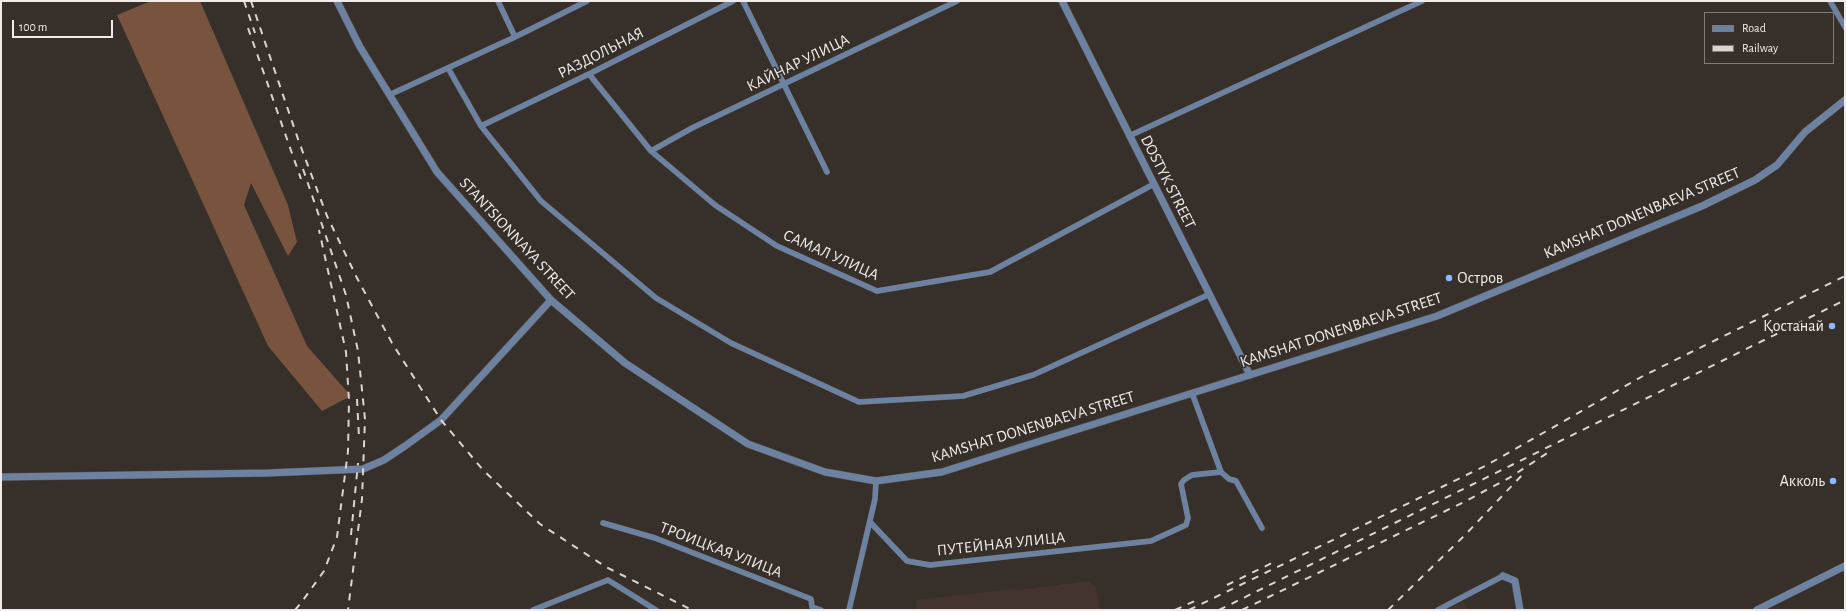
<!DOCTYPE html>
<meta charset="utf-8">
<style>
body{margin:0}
#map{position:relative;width:1846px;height:611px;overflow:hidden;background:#362f2a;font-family:"Alegreya Sans",sans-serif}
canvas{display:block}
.frame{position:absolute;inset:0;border:2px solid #f1ece9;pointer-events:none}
.legend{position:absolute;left:1704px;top:12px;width:130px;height:52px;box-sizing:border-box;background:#362f2a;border:1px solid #817b76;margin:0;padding:5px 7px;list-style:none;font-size:12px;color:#f1ece9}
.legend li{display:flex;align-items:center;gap:8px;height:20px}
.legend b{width:20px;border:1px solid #817b76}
.scale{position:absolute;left:12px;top:20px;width:101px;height:18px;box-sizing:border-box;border:2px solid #f1ece9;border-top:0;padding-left:5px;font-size:12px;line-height:14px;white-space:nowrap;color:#f1ece9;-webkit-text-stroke:3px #362f2a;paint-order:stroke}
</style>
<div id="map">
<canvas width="1846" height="611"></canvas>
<div class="frame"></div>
<ul class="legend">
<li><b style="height:5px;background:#6d82a1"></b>Road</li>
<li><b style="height:5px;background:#dbd5d2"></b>Railway</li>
</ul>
<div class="scale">100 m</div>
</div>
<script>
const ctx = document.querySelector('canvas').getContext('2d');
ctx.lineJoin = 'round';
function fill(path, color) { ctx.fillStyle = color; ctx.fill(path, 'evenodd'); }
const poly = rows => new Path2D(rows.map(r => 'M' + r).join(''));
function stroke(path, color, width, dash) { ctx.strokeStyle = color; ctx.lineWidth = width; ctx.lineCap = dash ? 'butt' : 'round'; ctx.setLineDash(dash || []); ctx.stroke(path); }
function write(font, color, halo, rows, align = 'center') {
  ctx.font = font + ' "Alegreya Sans",sans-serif'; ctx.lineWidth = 3.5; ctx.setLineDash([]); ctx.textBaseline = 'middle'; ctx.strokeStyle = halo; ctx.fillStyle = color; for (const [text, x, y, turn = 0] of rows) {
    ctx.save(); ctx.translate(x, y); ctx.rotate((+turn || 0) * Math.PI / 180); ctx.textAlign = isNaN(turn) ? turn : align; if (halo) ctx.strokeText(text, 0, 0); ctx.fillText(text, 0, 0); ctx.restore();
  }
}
const built = poly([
 [1088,581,1096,587,1100,610,917,610,916,600,1012,589,1018,590],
 [1463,601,1468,610,1447,610]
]);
const forest = poly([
 [151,1,200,1,288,205,297,242,288,256,251,183,244,205,307,346,351,396,322,411,268,346,117,15]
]);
const minor = poly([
 [498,1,515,37],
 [743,1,827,172],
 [1830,1,1845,27],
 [448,68,481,126,541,201,656,298,731,343,859,402,963,396,1033,375,1210,294],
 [589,74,651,151,715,205,777,246,877,291,990,272,1154,184],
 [389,95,515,37,587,1],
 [481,126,589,74,733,1],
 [1129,136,1422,1],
 [651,151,692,128,957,1],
 [1192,393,1221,472,1229,479,1236,481,1262,528],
 [870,522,907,561,930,565,1151,541,1186,525,1188,518,1181,484,1184,480,1192,475,1221,472],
 [603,523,655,538,811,599,812,607,821,610],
 [533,610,608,580,656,610],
 [849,610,875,499,876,481],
 [1438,610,1503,576]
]);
const tertiary = poly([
 [337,1,360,47,437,172,551,300,625,363,748,444,825,472,876,481,942,472,1437,316,1702,206,1755,180,1777,165,1805,132,1845,100],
 [1062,1,1250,375],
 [1,477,268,473,363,469,384,460,405,446,441,420,551,300],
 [1503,576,1515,581,1520,610],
 [1757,610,1845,566]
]);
const rail = poly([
 [244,1,255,33],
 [251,1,299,142,327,216,357,278,392,343,441,420,483,470,540,524,606,567,692,610],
 [248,28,301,179],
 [303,169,346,295,358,351,365,419,362,499,348,610],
 [357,399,359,437],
 [351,535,358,463],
 [1227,585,1274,562],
 [295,610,301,603,324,571,337,537,348,451,349,401,346,352,319,230],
 [1175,610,1197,600],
 [1189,610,1487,465,1643,376,1845,276],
 [1219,610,1845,300],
 [1242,610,1464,502,1509,478,1552,450],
 [1388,610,1465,535,1524,473]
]);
const markers = [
 [1449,278,4,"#8db9fc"],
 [1832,326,4,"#8db9fc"],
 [1833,481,4,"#8db9fc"]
];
const streetNames = [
 ["РАЗДОЛЬНАЯ",601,53,-27],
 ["КАЙНАР УЛИЦА",798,63,-26],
 ["DOSTYK STREET",1168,182,63],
 ["KAMSHAT DONENBAEVA STREET",1642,213,-23],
 ["STANTSIONNAYA STREET",517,239,47],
 ["САМАЛ УЛИЦА",831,255,24],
 ["KAMSHAT DONENBAEVA STREET",1341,330,-18],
 ["KAMSHAT DONENBAEVA STREET",1033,427,-17],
 ["ПУТЕЙНАЯ УЛИЦА",1001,544,-6],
 ["ТРОИЦКАЯ УЛИЦА",721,550,21]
];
const poiNames = [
 ["Остров",1457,278,"left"],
 ["Қостанай",1824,326],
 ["Акколь",1825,481]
];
fill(built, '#43352e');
fill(forest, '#78543f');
stroke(minor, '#544d49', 6);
stroke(tertiary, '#544d49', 8);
stroke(minor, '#6d82a1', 5.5);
stroke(tertiary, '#6d82a1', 7);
stroke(rail, '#dbd5d2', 2, [7, 7]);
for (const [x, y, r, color] of markers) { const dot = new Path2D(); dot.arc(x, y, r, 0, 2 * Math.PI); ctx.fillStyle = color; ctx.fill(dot); stroke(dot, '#362f2a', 1.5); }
write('16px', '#f1ece9', '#362f2a', streetNames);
write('16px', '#f1ece9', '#362f2a', poiNames, 'right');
</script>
